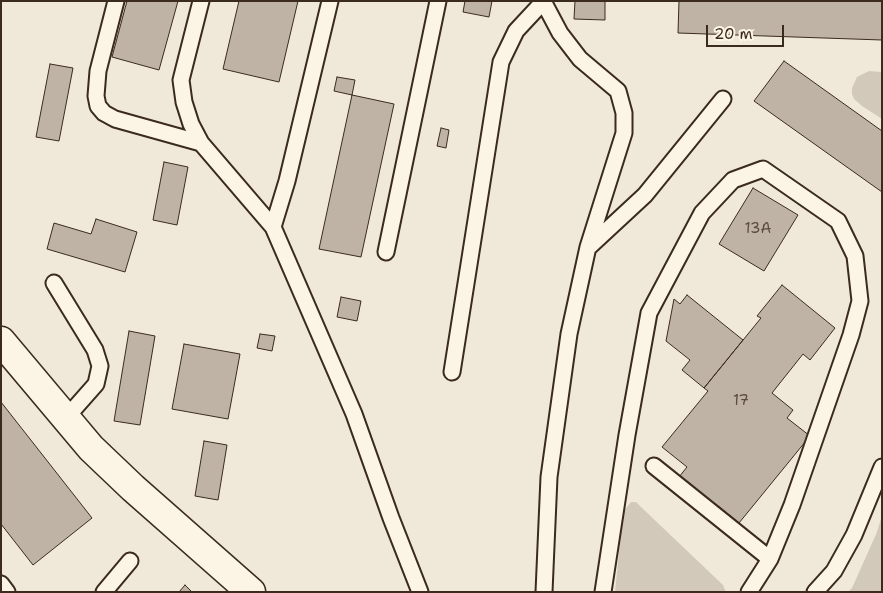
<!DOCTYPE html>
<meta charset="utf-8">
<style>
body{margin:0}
#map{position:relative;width:883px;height:593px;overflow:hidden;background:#f0e9d9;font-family:"Shantell Sans",sans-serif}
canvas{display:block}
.frame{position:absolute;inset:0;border:2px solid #3b2a1e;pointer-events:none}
.scale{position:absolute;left:706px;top:25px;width:78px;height:22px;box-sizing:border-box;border:2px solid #3b2a1e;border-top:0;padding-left:6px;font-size:15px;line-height:18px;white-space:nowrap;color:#3b2a1e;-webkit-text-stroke:4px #fcf5e5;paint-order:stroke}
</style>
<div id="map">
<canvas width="883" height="593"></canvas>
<div class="frame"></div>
<div class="scale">20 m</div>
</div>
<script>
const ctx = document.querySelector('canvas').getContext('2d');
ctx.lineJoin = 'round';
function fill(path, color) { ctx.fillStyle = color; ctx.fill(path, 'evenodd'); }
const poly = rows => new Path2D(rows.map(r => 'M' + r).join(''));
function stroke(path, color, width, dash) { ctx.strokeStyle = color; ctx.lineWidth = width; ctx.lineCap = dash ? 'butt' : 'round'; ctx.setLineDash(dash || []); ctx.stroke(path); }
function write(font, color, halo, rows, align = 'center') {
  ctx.font = font + ' "Shantell Sans",sans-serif'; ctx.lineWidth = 4.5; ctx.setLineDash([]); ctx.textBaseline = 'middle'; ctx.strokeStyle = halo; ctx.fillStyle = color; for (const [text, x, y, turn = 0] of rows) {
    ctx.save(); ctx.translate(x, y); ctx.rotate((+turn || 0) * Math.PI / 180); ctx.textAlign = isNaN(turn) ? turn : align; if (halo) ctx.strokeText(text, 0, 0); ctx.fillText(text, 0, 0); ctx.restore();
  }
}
const green = poly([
 [869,71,882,72,882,119,862,106,854,99,852,94,852,88,857,77],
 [631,502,636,502,640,506,723,585,726,592,615,592,623,512],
 [882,515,882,592,848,592,852,588,877,532]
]);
const building = poly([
 [127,1,178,1,159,70,112,57,127,1],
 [239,1,298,1,279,82,223,69,239,1],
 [465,1,492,1,489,17,463,12,465,1],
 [575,1,605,1,605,20,574,19,575,1],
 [679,1,882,1,882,40,678,33,679,1],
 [784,61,882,131,882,192,754,101,784,61],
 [50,64,73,68,59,141,36,137,50,64],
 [337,77,355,80,352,95,334,91,337,77],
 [352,95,394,104,361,257,319,249,352,95],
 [441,128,449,130,446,148,437,146,441,128],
 [164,162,188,167,177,225,153,220,164,162],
 [753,188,798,215,764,271,719,244,753,188],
 [96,219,137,232,125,272,47,249,54,223,91,234,96,219],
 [782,285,835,328,810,360,803,354,772,393,793,410,787,418,810,436,739,523,718,506,719,510,679,477,687,467,662,447,708,391,704,388,761,318,757,316,782,285],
 [687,295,743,340,704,388,682,370,690,360,666,341,674,299,680,304,687,295],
 [341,297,361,301,357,321,337,317,341,297],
 [129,331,155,336,140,425,114,421,129,331],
 [260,334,275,336,272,351,257,348,260,334],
 [184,344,240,354,228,419,172,409,184,344],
 [1,402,92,518,33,565,1,524,1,402],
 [204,441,227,445,218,500,195,496,204,441],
 [185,585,192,592,179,592,185,585]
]);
const service = poly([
 [116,1,98,71,96,96,98,106,104,113,115,119,201,143],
 [201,1,181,80,184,102,191,124,201,143,273,227,354,414,391,518,420,592],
 [543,1,560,33,580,59,618,91,624,113,624,133,588,247,569,334,549,477,544,592],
 [273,227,287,181,330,1],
 [590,246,645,195,723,99],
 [386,252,438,1],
 [54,283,95,350,100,366,96,384,66,418],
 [452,372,501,62,516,31,543,2],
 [654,466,770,559],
 [1,584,7,592],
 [104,592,130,561],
 [603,592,627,435,649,313,702,213,733,180,763,169,838,221,855,256,860,301,851,335,792,505,770,559,749,592],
 [815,592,834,571,854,535,882,467]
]);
const minor = poly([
 [1,341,91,448,133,488,251,592]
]);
const numberNames = [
 ["13А",758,229],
 ["17",741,401]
];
fill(green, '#d2c9ba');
fill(building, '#beb3a4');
stroke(building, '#3b2a1e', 1);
stroke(service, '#3b2a1e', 19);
stroke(minor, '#3b2a1e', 31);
stroke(service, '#fcf5e5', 15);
stroke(minor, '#fcf5e5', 28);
write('15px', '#5c4c40', null, numberNames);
</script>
